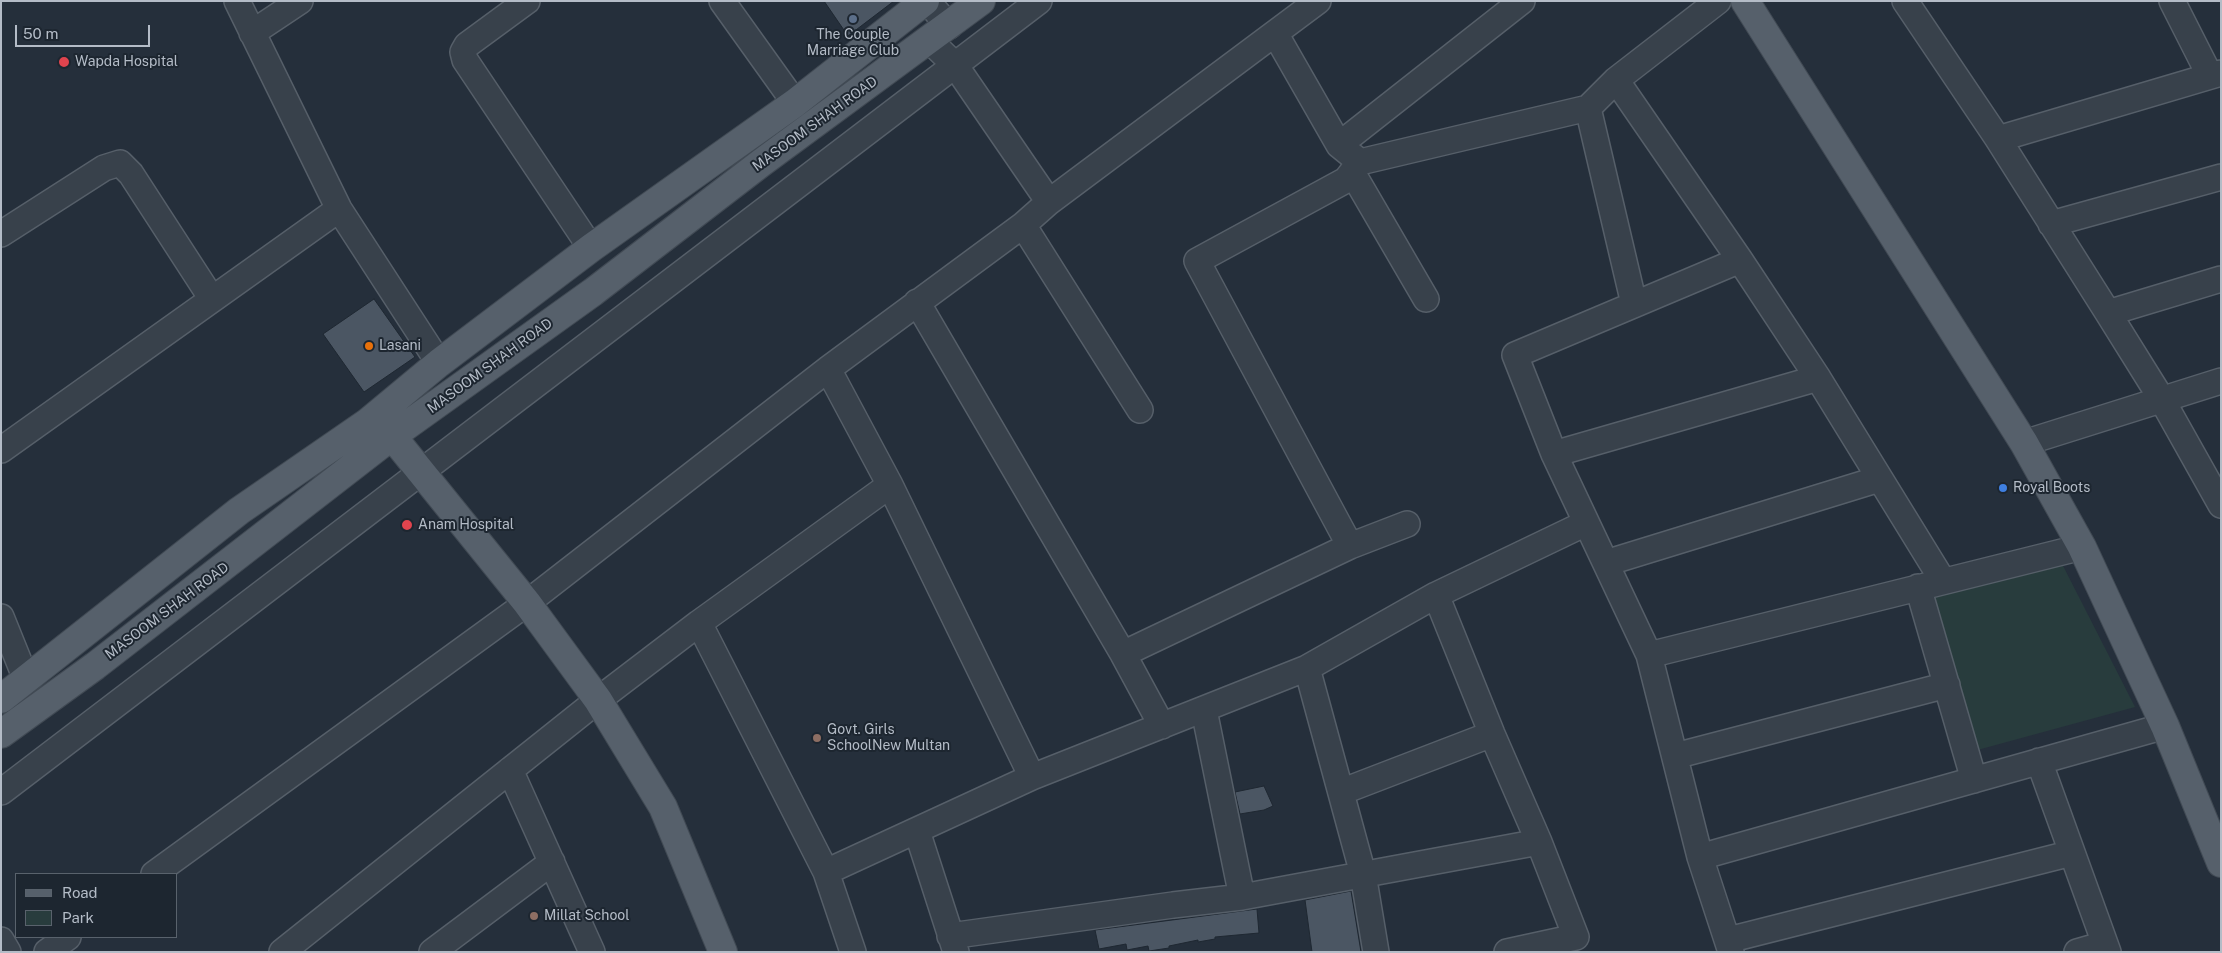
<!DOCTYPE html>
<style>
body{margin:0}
#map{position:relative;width:2222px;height:953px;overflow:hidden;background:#252f3b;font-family:"Public Sans",sans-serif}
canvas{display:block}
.frame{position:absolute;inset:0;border:2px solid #b4bcc7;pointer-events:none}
.legend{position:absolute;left:15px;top:873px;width:162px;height:65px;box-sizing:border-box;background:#1d2630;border:1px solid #59626c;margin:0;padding:6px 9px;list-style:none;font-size:15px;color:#b4bcc7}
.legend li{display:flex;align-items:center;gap:10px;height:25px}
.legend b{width:25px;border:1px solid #59626c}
.scale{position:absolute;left:15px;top:25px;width:135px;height:22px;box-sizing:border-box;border:2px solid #b4bcc7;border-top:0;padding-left:6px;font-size:15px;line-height:18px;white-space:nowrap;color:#b4bcc7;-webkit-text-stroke:4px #1d2630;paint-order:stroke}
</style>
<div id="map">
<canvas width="2222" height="953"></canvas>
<div class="frame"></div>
<ul class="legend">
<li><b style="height:6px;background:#56606b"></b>Road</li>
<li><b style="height:14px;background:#283c3d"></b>Park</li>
</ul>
<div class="scale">50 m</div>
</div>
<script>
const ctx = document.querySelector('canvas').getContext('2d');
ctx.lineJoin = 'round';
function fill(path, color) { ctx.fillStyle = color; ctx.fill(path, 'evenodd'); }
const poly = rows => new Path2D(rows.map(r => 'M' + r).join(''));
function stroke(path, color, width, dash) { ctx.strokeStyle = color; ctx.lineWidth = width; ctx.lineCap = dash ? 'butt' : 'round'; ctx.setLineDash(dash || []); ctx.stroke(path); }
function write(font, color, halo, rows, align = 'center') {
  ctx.font = font + ' "Public Sans",sans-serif'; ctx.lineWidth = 4; ctx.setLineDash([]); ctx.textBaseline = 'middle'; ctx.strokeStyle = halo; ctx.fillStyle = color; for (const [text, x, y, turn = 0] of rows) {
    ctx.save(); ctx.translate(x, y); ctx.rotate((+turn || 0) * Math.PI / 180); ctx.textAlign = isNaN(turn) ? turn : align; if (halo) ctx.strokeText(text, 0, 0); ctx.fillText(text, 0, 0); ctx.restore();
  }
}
const green = poly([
 [2057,554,2135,707,1959,755,1918,587]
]);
const building = poly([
 [824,1,894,1,848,36,824,1],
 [374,299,415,357,364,392,323,334,374,299],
 [1264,786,1273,806,1264,810,1240,814,1235,792,1264,786],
 [1351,891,1361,952,1312,952,1305,900,1351,891],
 [1257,909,1259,933,1215,937,1215,939,1198,942,1198,940,1169,946,1169,948,1149,951,1148,946,1127,950,1126,944,1099,949,1095,930,1257,909]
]);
const minor = poly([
 [237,1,339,209,439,363],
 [527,1,467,45,463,52,465,60,591,248],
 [722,1,795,103],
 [927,1,949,26],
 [1905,1,1998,139,2108,313,2161,398,2221,505],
 [2172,1,2210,76],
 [252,33,300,1],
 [1276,35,1339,145,1360,162,1588,108,1616,80,1718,1],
 [930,41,955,65,1049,202],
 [1616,80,1740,260,1818,378,1943,581],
 [1588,108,1634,304],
 [1998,139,2221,73],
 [1339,145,1522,1],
 [1352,172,1426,299],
 [2051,224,2221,177],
 [1023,225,1140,410],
 [1,234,104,168,120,163,131,174,212,299],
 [917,302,1123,654,1162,726],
 [2108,313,2221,279],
 [828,369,890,485,1032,777],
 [2024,443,2221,381],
 [1,450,339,209],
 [1554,454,1818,378],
 [1350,546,1197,261,1346,180,1360,162],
 [1606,563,1879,479],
 [1918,587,1974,780],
 [1,617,26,679],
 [699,623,826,872,853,952],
 [1123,654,1350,546,1407,524],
 [1649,655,2082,547],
 [1307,668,1363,874,1376,952],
 [1204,710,1242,897],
 [1675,756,1947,685],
 [2039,761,2108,952],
 [510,770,592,952],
 [1,792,1039,1],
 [1341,792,1492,734],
 [917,831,956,952],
 [1700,857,2165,726],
 [826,872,1032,777,1307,668,1436,595],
 [154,874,527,603,828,369,1023,225,1049,202,1318,1],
 [950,936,1173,905,1242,897,1539,842],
 [1,940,8,952],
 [1728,940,2072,853],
 [47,952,68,937],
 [282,952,598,700,699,623,890,485],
 [432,952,552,862],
 [1507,952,1576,937,1539,842,1492,734,1436,595,1586,523],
 [1731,952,1700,857,1649,655,1554,454,1515,355,1740,260],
 [2077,952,2105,944]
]);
const major = poly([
 [1745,1,2024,443,2082,547,2165,726,2221,863],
 [392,436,527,603,598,700,663,807,723,952],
 [1,699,239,511,368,422,439,363,591,248,795,103,925,1],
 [1,734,95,666,392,436,593,292,761,163,981,1]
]);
const markers = [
 [853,19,5,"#5c6f8a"],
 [64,62,6,"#e0444e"],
 [369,346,5,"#e8710a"],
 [2003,488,5,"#3f7fe0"],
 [407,525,6,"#e0444e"],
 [817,738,5,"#8d6e63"],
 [534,916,5,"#8d6e63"]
];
const poiNames = [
 ["The Couple",853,35,"center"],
 ["Marriage Club",853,51,"center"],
 ["Wapda Hospital",75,62],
 ["Lasani",379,346],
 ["Royal Boots",2013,488],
 ["Anam Hospital",418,525],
 ["Govt. Girls",827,730],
 ["SchoolNew Multan",827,746],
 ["Millat School",544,916]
];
const streetNames = [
 ["MASOOM SHAH ROAD",815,124,-36],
 ["MASOOM SHAH ROAD",490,366,-36],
 ["MASOOM SHAH ROAD",167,611,-37]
];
fill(green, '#283c3d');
fill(building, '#4b5663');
stroke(building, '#1f2832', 1);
stroke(minor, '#565f69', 28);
stroke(major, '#414a54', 30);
stroke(minor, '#38414b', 25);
stroke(major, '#56606b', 28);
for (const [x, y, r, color] of markers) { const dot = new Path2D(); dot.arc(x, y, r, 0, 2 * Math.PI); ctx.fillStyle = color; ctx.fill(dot); stroke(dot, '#1d2630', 2); }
write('14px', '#b4bcc7', '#1d2630', poiNames, 'left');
write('14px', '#b4bcc7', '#1d2630', streetNames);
</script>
